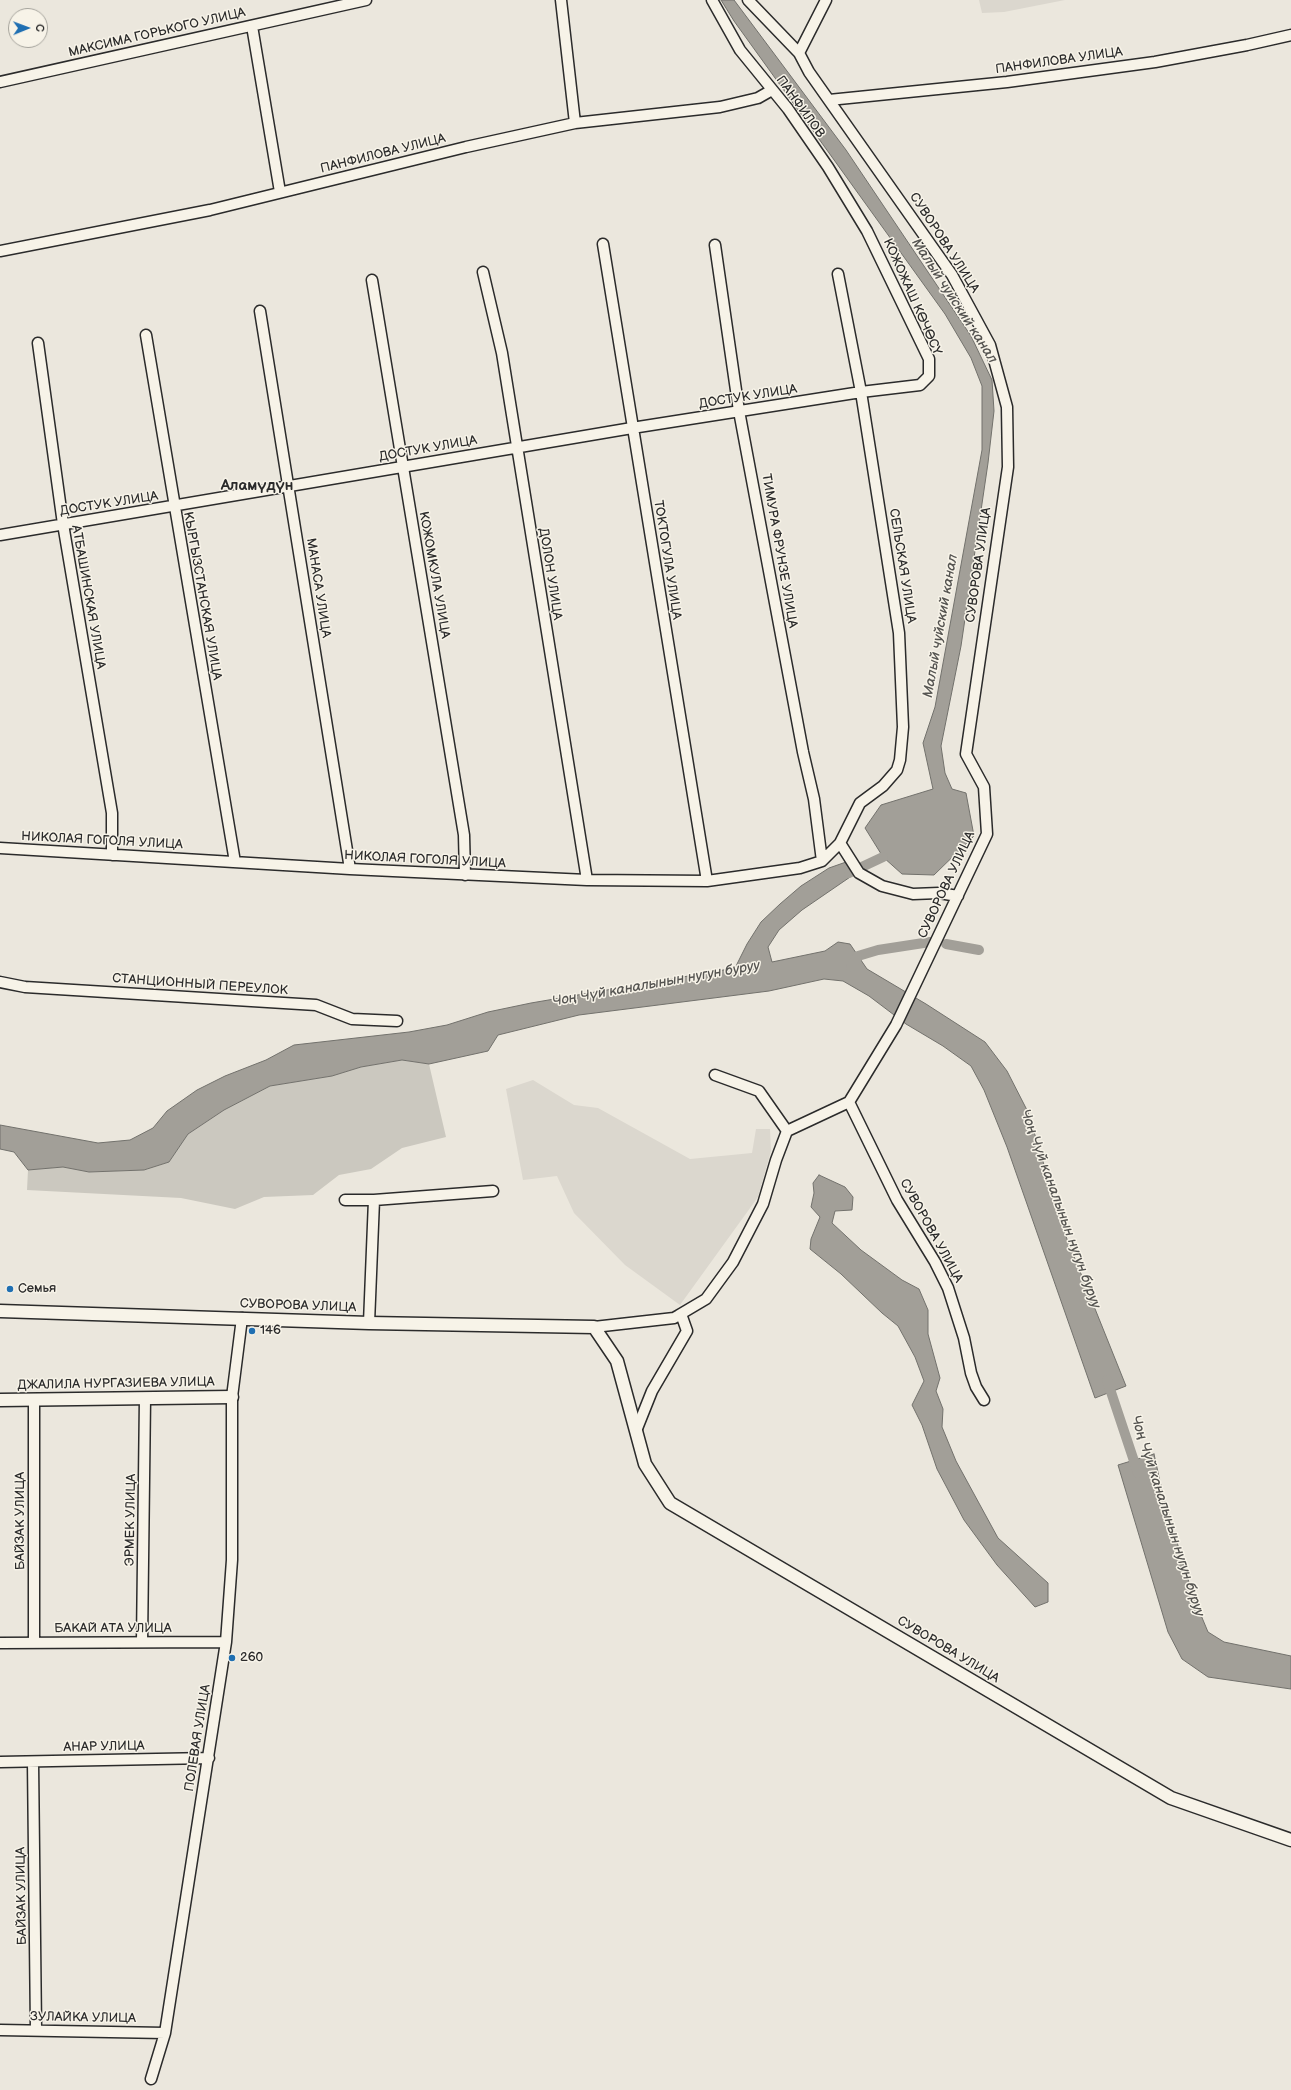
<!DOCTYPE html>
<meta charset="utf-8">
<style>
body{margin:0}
#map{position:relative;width:1291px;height:2090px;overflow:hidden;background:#ebe7dd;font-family:"Balsamiq Sans",sans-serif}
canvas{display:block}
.north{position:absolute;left:8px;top:8px;width:40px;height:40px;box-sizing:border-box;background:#f7f3e8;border:1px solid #a5a39c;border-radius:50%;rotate:89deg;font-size:11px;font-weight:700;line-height:16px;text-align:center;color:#2b2b2b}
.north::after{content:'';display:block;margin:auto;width:14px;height:18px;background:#1f6fb2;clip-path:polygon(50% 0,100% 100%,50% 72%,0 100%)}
</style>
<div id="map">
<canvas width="1291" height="2090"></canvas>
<div class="north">С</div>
</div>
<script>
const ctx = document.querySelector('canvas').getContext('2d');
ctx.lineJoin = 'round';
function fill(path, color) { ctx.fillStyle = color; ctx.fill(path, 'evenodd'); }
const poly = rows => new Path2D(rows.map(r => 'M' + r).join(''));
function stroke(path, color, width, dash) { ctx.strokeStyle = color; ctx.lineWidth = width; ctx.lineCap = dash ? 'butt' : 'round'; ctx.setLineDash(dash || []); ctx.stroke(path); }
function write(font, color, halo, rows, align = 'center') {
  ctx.font = font + ' "Balsamiq Sans",sans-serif'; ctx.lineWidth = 3; ctx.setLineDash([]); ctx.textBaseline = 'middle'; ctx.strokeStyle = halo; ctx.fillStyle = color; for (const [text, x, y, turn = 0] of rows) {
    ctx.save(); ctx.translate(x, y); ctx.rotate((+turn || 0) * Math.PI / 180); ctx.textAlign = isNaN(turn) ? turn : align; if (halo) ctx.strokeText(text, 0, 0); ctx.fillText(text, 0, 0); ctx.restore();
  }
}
const built = poly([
 [979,0,1065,0,1004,12,982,13],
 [533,1080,574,1105,598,1108,690,1159,752,1153,756,1129,770,1129,771,1151,758,1197,680,1305,625,1265,574,1213,557,1176,523,1180,506,1089]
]);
const green = poly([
 [402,1060,429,1064,446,1137,402,1148,371,1169,339,1175,313,1195,264,1197,235,1209,181,1198,27,1190,28,1170,63,1167,89,1172,145,1170,169,1162,188,1134,224,1110,270,1086,332,1076,361,1067]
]);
const water = poly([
 [721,0,734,0,846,150,971,336,992,380,994,411,988,463,961,646,941,746,945,773,952,789,966,793,974,836,934,875,902,874,883,857,865,828,881,805,933,789,923,743,935,707,982,450,982,386,971,358,945,314,734,21,721,0],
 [849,861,856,873,802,910,779,930,768,947,772,962,825,951,838,942,850,944,867,969,926,1004,985,1042,1007,1071,1028,1112,1065,1234,1126,1386,1095,1398,1007,1147,984,1090,971,1066,943,1046,906,1024,869,996,843,981,824,979,769,991,579,1015,498,1035,488,1051,429,1064,402,1060,361,1067,332,1076,270,1086,224,1110,188,1134,169,1162,144,1170,89,1172,63,1167,28,1170,14,1152,0,1149,0,1125,98,1143,130,1140,153,1128,167,1111,197,1090,225,1076,266,1060,294,1045,409,1032,447,1025,488,1012,531,1003,735,968,747,944,761,922,780,904,801,886,829,868,849,861],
 [819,1175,845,1187,853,1197,852,1210,835,1211,832,1223,861,1250,902,1280,919,1289,928,1310,928,1334,940,1378,936,1391,943,1409,942,1427,956,1461,998,1538,1048,1583,1048,1602,1035,1607,997,1565,964,1520,937,1469,922,1425,912,1405,924,1381,915,1357,898,1326,882,1313,841,1274,810,1249,811,1239,820,1217,811,1207,814,1193,813,1183,819,1175],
 [1154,1454,1163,1495,1193,1596,1208,1632,1224,1642,1291,1656,1291,1689,1208,1677,1182,1659,1168,1632,1118,1465,1154,1454]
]);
const canal = poly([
 [849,873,883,857],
 [946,944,979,950],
 [851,967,858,956,878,950,930,942],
 [1107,1380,1138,1473]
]);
const minor = poly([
 [561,0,575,123],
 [252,26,280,192],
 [799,53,826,0],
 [0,82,366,0],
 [829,100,1007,82,1155,62,1247,45,1291,35],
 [603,244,707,881],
 [715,245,739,411,803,752,814,799,822,861],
 [0,251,210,210,466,147,575,123,720,107,758,98,772,90],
 [483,272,502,353,587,880],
 [372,280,464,835,465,875],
 [260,311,350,869],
 [146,335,235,862],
 [38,343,63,524,112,813,112,855],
 [0,535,632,428,861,392,920,385,929,376,929,359,867,231,828,167,788,109,740,50,712,0],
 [840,843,859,873,882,886,913,894,939,893,958,896],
 [0,848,350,869,587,880,707,881,800,868,822,861,840,843,860,803,883,786,897,770,900,760,903,727,899,633,861,392,838,274],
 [0,982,25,987,316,1005,352,1019,397,1021],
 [715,1075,759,1091,787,1131],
 [849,1102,897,1200,935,1262,948,1288,964,1338,971,1373,976,1387,984,1400],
 [345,1200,374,1200,493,1191],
 [679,1315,706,1299,733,1262,763,1204,776,1160,787,1131,849,1102,896,1025,987,834,984,787,966,754,1008,467,1007,407,990,345,952,275,809,72,799,53,748,0],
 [369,1323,374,1200],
 [594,1327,674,1318,681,1314,687,1331,652,1391,636,1431],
 [34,1400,34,1643],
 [142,1642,145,1398],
 [0,1643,226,1642],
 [0,1762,209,1758],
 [33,1762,36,2030],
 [0,2030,165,2033],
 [151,2079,165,2033,226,1642,232,1560,232,1397,242,1318]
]);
const tertiary = poly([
 [0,1311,369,1323,594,1327,617,1361,645,1464,670,1503,1171,1798,1291,1840],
 [0,1400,232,1397]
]);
const markers = [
 [10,1289,4,"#1f6fb2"],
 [252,1331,4,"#1f6fb2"],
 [232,1658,4,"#1f6fb2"]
];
const streetNames = [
 ["МАКСИМА ГОРЬКОГО УЛИЦА",157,33,-13],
 ["ПАНФИЛОВА УЛИЦА",1059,61,-8],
 ["ПАНФИЛОВ",800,107,54],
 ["ПАНФИЛОВА УЛИЦА",383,154,-14],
 ["СУВОРОВА УЛИЦА",944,243,57],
 ["КОЖОЖАШ КӨЧӨСҮ",912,297,66],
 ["ДОСТУК УЛИЦА",748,397,-9],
 ["ДОСТУК УЛИЦА",428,449,-10],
 ["ДОСТУК УЛИЦА",109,504,-9],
 ["ТИМУРА ФРУНЗЕ УЛИЦА",779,551,80],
 ["ТОКТОГУЛА УЛИЦА",667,560,81],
 ["СУВОРОВА УЛИЦА",979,565,-82],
 ["СЕЛЬСКАЯ УЛИЦА",902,566,81],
 ["ДОЛОН УЛИЦА",550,574,81],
 ["КОЖОМКУЛА УЛИЦА",434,575,80],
 ["МАНАСА УЛИЦА",318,588,81],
 ["КЫРГЫЗСТАНСКАЯ УЛИЦА",202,596,80],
 ["АТБАШИНСКАЯ УЛИЦА",88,597,80],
 ["НИКОЛАЯ ГОГОЛЯ УЛИЦА",102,841,3],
 ["НИКОЛАЯ ГОГОЛЯ УЛИЦА",425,860,3],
 ["СУВОРОВА УЛИЦА",947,885,-65],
 ["СТАНЦИОННЫЙ ПЕРЕУЛОК",200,985,4],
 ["СУВОРОВА УЛИЦА",931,1231,61],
 ["СУВОРОВА УЛИЦА",298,1306,2],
 ["ДЖАЛИЛА НУРГАЗИЕВА УЛИЦА",116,1384,-1],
 ["ЭРМЕК УЛИЦА",131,1520,-89],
 ["БАЙЗАК УЛИЦА",21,1521,-90],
 ["БАКАЙ АТА УЛИЦА",113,1629],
 ["СУВОРОВА УЛИЦА",948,1650,31],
 ["ПОЛЕВАЯ УЛИЦА",198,1738,-81],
 ["АНАР УЛИЦА",104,1747,-1],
 ["БАЙЗАК УЛИЦА",22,1896,-91],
 ["ЗУЛАЙКА УЛИЦА",83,2018,1]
];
const poiNames = [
 ["Семья",18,1289],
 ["146",260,1331],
 ["260",240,1658]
];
const waterNames = [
 ["Малый чуйский канал",954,301,57],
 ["Малый чуйский канал",941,626,-80],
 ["Чоң Чүй каналынын нугун буруу",656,984,-10],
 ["Чоң Чүй каналынын нугун буруу",1060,1209,70],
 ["Чоң Чүй каналынын нугун буруу",1167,1516,72]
];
const quarterNames = [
 ["Аламүдүн",257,486]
];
fill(built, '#dbd7ce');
fill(green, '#cbc8bf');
fill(water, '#a29f98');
stroke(water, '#72716c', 1);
stroke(canal, '#a29f98', 10);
stroke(minor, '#2b2b2b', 13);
stroke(tertiary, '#2b2b2b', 15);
stroke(minor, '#f7f3e8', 10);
stroke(tertiary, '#f7f3e8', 12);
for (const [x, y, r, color] of markers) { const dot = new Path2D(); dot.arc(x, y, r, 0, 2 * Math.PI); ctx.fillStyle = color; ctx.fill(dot); stroke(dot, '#f7f3e8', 1.5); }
write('13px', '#2b2b2b', '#f7f3e8', streetNames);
write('13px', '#2b2b2b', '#f7f3e8', poiNames, 'left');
write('italic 14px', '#555451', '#f7f3e8', waterNames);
write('bold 15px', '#2b2b2b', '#f7f3e8', quarterNames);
</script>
